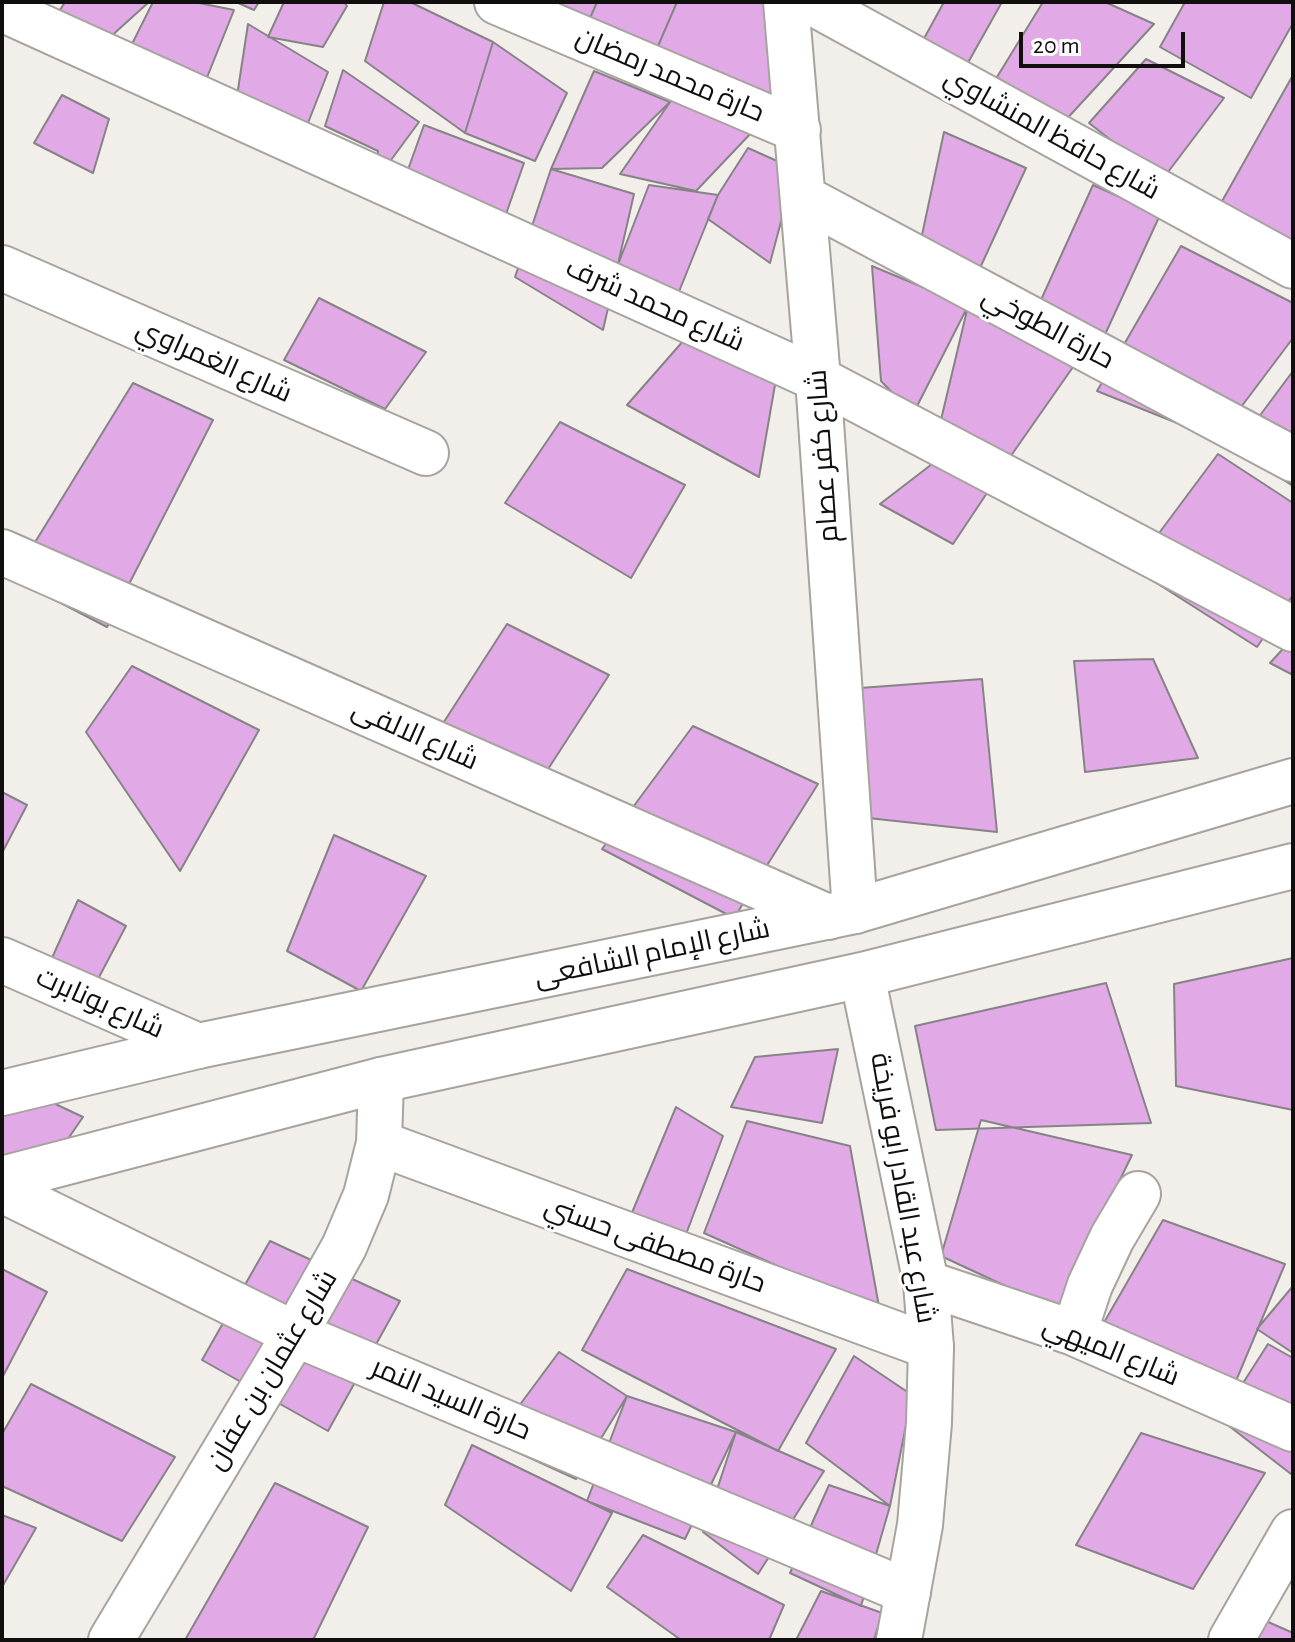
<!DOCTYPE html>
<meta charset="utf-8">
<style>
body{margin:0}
#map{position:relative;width:1295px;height:1642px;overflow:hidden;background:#f2eeea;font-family:"Alegreya Sans",sans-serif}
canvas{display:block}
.frame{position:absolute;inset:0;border:4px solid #100f0d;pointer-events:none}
.scale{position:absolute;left:1019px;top:32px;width:166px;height:36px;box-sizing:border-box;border:4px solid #100f0d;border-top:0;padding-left:10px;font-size:24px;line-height:28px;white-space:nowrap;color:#100f0d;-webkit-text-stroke:6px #fff;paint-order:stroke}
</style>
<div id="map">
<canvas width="1295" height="1642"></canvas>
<div class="frame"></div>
<div class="scale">20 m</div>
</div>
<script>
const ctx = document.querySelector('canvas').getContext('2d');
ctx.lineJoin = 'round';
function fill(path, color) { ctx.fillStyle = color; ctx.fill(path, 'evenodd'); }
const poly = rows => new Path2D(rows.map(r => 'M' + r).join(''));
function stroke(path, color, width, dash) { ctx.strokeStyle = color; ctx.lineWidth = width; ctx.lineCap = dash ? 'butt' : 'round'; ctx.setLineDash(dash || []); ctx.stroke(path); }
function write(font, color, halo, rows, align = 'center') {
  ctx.font = font + ' "Alegreya Sans",Cairo,sans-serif'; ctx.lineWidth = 6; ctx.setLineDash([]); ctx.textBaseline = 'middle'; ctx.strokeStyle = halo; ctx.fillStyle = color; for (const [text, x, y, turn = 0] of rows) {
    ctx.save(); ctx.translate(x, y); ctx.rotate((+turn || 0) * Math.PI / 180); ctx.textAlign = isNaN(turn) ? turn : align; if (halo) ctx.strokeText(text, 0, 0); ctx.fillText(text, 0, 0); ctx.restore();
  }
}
const building = poly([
 [65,2,149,2,108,39,60,10,65,2],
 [153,2,194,2,234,10,204,85,132,44,153,2],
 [236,2,259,2,254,10,236,2],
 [284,2,344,2,347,6,323,47,268,37,284,2],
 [384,2,410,2,493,42,465,133,365,61,384,2],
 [516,2,597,2,585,30,516,2],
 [597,2,677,2,652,60,585,30,597,2],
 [677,2,768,2,781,108,652,60,677,2],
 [944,2,1002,2,965,68,921,44,944,2],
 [1043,2,1105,2,1154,24,1063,123,997,77,1043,2],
 [1185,2,1293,2,1293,23,1251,98,1160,47,1185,2],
 [248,24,328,72,306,128,237,96,248,24],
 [493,42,567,93,535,161,465,133,493,42],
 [1146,59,1224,98,1162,180,1089,123,1146,59],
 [343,70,419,122,377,179,378,151,325,126,343,70],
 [594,71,670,102,602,168,551,169,594,71],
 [1293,75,1293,241,1221,203,1293,75],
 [684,82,753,131,696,191,620,174,684,82],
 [62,95,109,119,93,173,34,143,62,95],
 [424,125,524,163,500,231,405,178,424,125],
 [944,132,1026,168,980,268,922,235,944,132],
 [748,148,795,169,770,263,708,219,718,195,748,148],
 [551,169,634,194,603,330,515,277,551,169],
 [649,185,718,195,676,299,617,267,649,185],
 [1093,185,1160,215,1102,341,1036,311,1093,185],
 [1181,246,1293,303,1293,338,1217,439,1097,391,1181,246],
 [872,266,968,306,913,414,881,381,872,266],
 [319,298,426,352,385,409,284,360,319,298],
 [968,306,1080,357,1008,460,940,424,968,306],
 [684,340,776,379,759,477,627,405,684,340],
 [1293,371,1293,486,1235,449,1293,371],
 [133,383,213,420,107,627,13,578,133,383],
 [560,422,685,485,631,578,505,503,560,422],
 [1218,454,1293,503,1293,595,1257,647,1133,568,1218,454],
 [936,461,989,490,953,544,880,504,936,461],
 [507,624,609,675,526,803,431,742,507,624],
 [1293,638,1293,675,1270,663,1293,638],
 [1153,659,1198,758,1085,772,1074,661,1153,659],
 [132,666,259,730,180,871,86,732,132,666],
 [982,679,997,832,868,818,860,688,982,679],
 [693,726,818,784,734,918,602,849,693,726],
 [2,792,27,805,2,853,2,792],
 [334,835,426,876,361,991,287,951,334,835],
 [78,900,126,926,98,979,52,958,78,900],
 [1293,958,1293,1110,1176,1086,1174,984,1293,958],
 [1106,983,1151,1123,936,1130,915,1026,1106,983],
 [838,1049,822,1123,731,1107,755,1057,838,1049],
 [2,1079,83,1117,33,1190,2,1175,2,1079],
 [676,1107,723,1136,685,1237,631,1215,676,1107],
 [981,1120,1132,1155,1057,1310,941,1256,981,1120],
 [747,1121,850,1146,880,1312,704,1233,747,1121],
 [1163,1220,1285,1264,1220,1419,1083,1359,1163,1220],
 [270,1241,400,1301,328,1431,202,1360,270,1241],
 [2,1269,47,1292,2,1378,2,1269],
 [627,1269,836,1349,778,1451,582,1350,627,1269],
 [1293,1286,1293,1353,1257,1329,1293,1286],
 [1268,1344,1293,1358,1293,1471,1291,1474,1220,1419,1268,1344],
 [559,1352,627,1396,576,1479,493,1441,559,1352],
 [854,1356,912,1395,890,1506,806,1443,854,1356],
 [31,1384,175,1457,122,1541,2,1486,2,1434,31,1384],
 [627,1396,736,1432,685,1539,587,1501,627,1396],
 [736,1432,824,1471,758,1574,703,1532,736,1432],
 [1141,1433,1265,1473,1193,1589,1076,1545,1141,1433],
 [472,1445,612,1513,571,1591,445,1505,472,1445],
 [275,1483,368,1527,313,1640,185,1640,275,1483],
 [829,1485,890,1506,861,1606,790,1573,829,1485],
 [2,1515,36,1528,2,1587,2,1515],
 [643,1535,784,1605,769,1640,681,1640,607,1587,643,1535],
 [821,1591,882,1613,874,1640,796,1640,821,1591],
 [1266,1621,1293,1633,1293,1640,1256,1640,1266,1621]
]);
const street = poly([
 [497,2,798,130],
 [786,2,818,379,855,911],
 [811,2,1293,266],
 [2,9,818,379,1293,629],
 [804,198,1293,459],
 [2,268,426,453],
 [2,552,828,917],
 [2,960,198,1046],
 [379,1143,931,1347],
 [2,1190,295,1334,908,1592],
 [926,1283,1074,1333,1293,1429],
 [1074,1333,1090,1285,1112,1238,1138,1194],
 [111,1640,295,1334,344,1247,366,1195,379,1143,381,1080],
 [1231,1640,1293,1532]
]);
const secondary = poly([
 [862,975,926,1283,931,1347,929,1423,920,1525,899,1640],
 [2,1093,198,1046,855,911,1293,781],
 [2,1179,381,1080,862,975,1293,866]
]);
const streetNames = [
 ["حارة محمد رمضان",670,75,23],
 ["شارع حافظ المنشاوي",1052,134,29],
 ["شارع محمد شرف",655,305,24],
 ["حارة الطوخي",1048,328,28],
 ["شارع الغمراوي",214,361,24],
 ["شارع كفر عصام",823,456,-94],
 ["شارع الالفى",415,735,24],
 ["شارع الإمام الشافعى",652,953,-12],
 ["شارع بونابرت",100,1003,24],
 ["شارع عبد القادر ابو فريخة",903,1188,80],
 ["حارة مصطفى حسني",655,1245,20],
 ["شارع الميهي",1111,1351,22],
 ["شارع عثمان بن عفان",272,1370,-59],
 ["حارة السيد النمر",451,1399,23]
];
fill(building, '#e1aae6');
stroke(building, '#868386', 2);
stroke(street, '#a7a39f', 48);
stroke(secondary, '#a7a39f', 48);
stroke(street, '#fff', 44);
stroke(secondary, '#fff', 44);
write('28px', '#100f0d', '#fff', streetNames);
</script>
